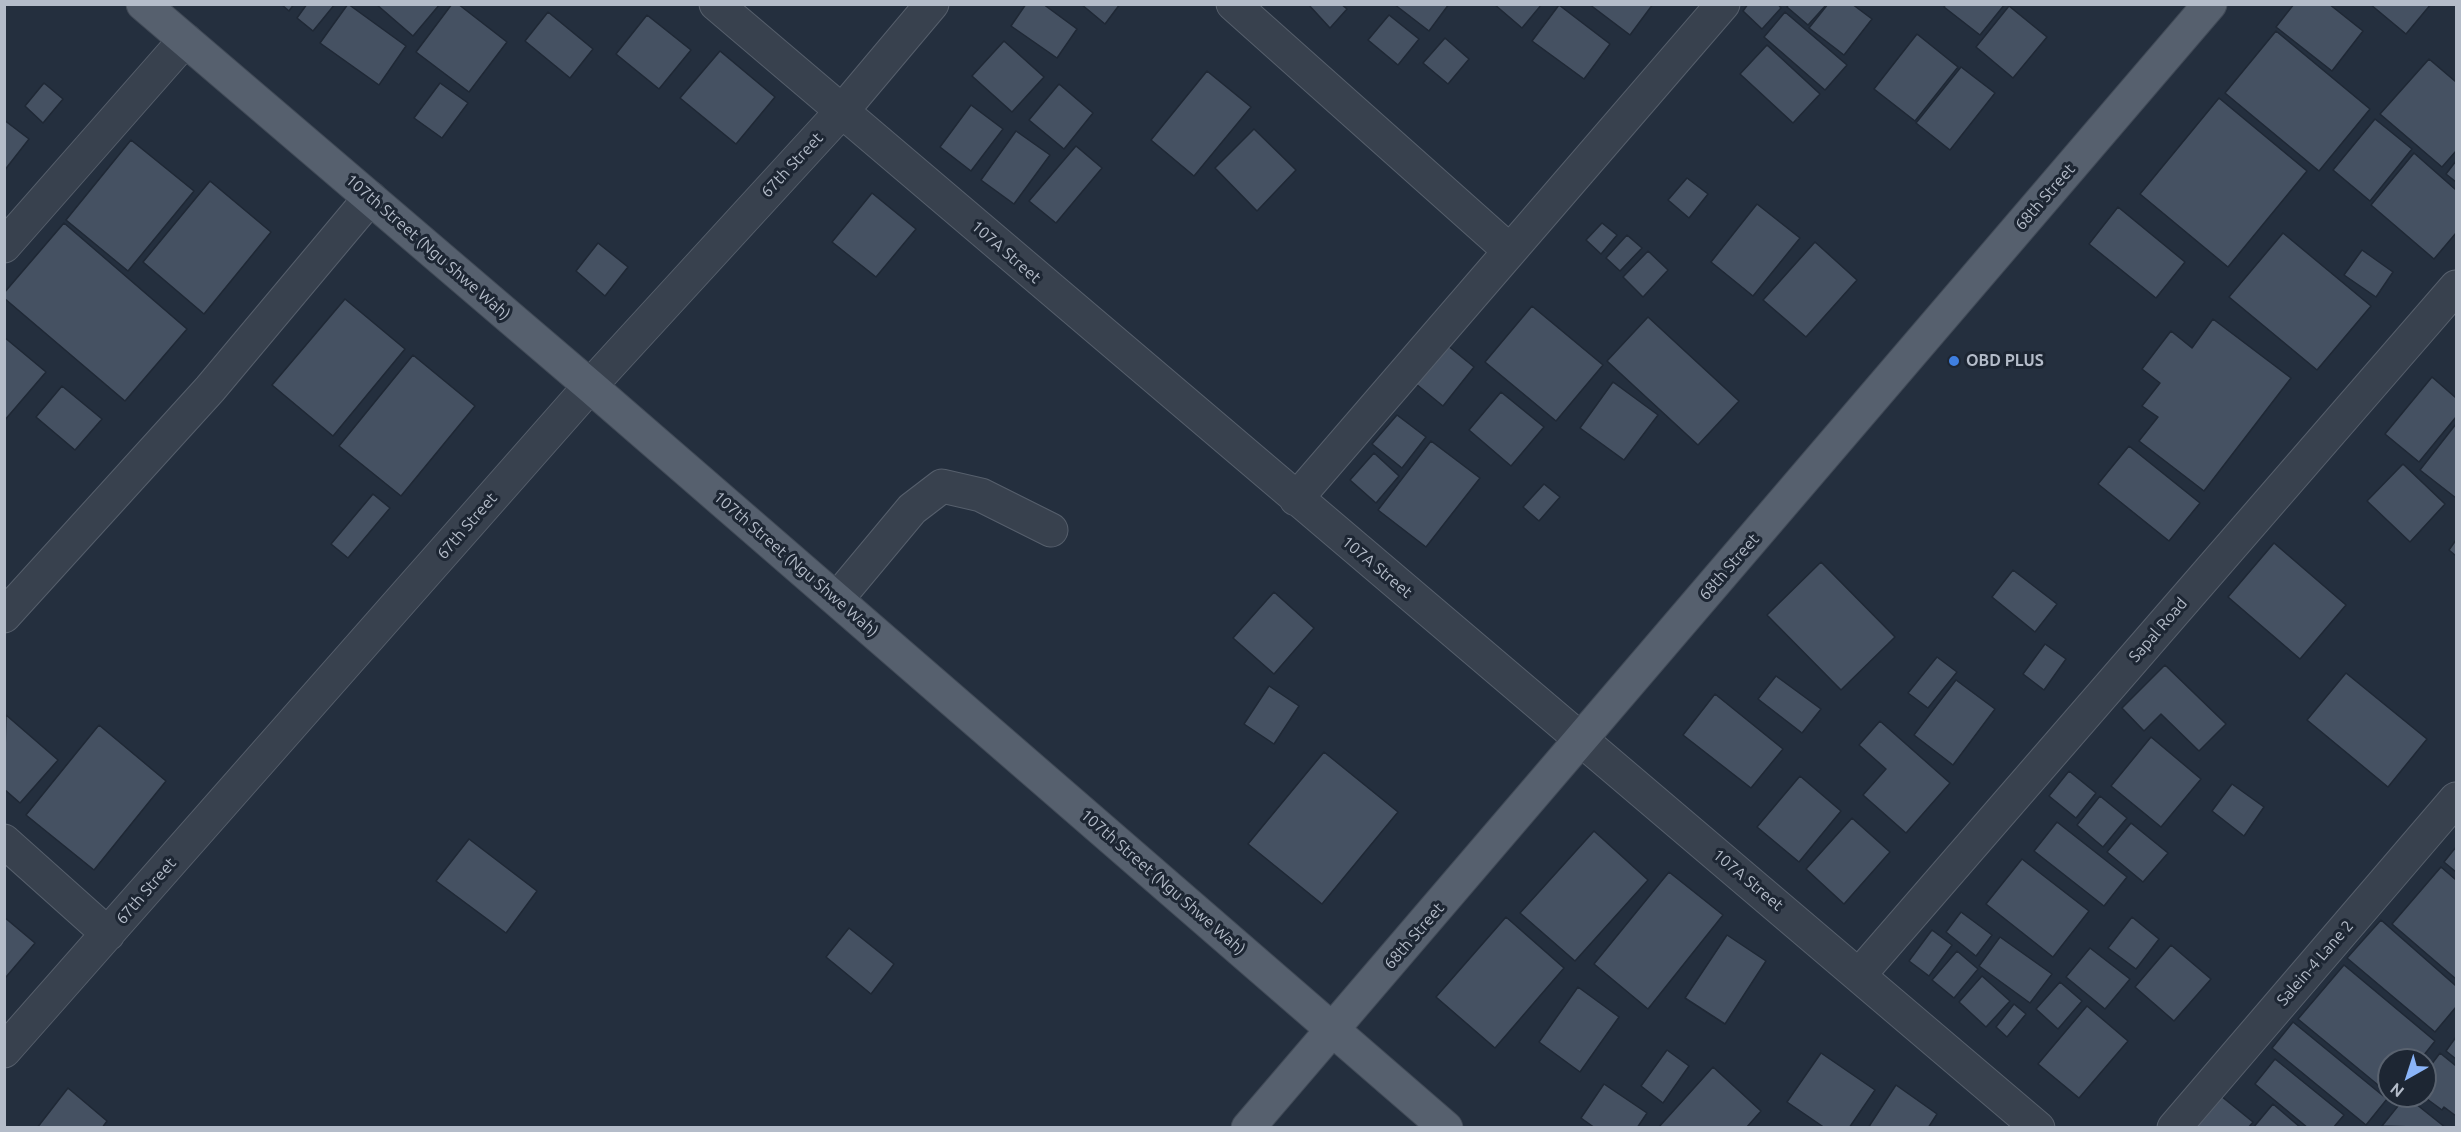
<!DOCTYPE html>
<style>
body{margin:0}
#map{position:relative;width:2461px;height:1132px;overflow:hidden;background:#242f3e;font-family:Ubuntu,sans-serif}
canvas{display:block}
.frame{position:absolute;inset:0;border:6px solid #b4bcc9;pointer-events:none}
.north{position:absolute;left:2377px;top:1048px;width:60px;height:60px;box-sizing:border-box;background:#1d2633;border:2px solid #59626f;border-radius:50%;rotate:219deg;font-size:16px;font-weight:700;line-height:24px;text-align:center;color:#b4bcc9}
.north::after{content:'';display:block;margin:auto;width:21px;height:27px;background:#8ab4f8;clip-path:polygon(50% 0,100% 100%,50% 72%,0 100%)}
</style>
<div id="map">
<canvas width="2461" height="1132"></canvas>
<div class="frame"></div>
<div class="north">N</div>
</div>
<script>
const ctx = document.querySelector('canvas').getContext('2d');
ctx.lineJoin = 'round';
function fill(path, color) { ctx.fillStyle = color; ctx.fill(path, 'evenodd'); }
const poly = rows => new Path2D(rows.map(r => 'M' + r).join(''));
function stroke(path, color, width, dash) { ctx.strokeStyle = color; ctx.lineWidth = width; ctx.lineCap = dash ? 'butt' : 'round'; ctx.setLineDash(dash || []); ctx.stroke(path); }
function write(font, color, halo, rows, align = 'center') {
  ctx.font = font + ' Ubuntu,sans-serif'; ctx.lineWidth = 6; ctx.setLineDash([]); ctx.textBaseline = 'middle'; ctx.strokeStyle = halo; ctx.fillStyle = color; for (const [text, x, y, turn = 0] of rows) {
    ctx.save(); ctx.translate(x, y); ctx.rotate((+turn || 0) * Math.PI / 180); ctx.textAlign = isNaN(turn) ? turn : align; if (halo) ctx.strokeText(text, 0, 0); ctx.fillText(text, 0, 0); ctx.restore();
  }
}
const building = poly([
 [281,4,294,4,289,11,281,4],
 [307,4,335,4,313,31,297,18,307,4],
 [348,4,406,46,379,85,320,43,348,4],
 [376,4,440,4,413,36,376,4],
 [452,4,458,4,507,42,469,92,416,52,452,4],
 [1026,4,1043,4,1077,29,1057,58,1011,26,1026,4],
 [1081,4,1120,4,1105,24,1081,4],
 [1308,4,1341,4,1347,9,1330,28,1308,4],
 [1394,4,1449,4,1429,31,1394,4],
 [1494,4,1542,4,1522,28,1494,4],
 [1589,4,1653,4,1630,35,1589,4],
 [1748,4,1778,4,1781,8,1762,29,1743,11,1748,4],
 [1789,4,1827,4,1808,25,1787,7,1789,4],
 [1828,4,1852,4,1872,19,1844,55,1809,28,1828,4],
 [1946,4,2005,4,1980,35,1944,7,1946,4],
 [2294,4,2329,4,2363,31,2332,71,2276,27,2294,4],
 [2370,4,2431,4,2406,34,2370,4],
 [1559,5,1610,44,1584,79,1532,41,1559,5],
 [2009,6,2047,37,2013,78,1976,47,2009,6],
 [548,12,593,49,570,78,525,41,548,12],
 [1785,12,1847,65,1825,90,1764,37,1785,12],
 [647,15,691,50,659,89,616,54,647,15],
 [1389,15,1419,39,1398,65,1368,40,1389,15],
 [2276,31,2370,109,2319,171,2225,93,2276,31],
 [1917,34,1958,67,1915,121,1874,89,1917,34],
 [1445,38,1469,59,1448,84,1423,63,1445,38],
 [1004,41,1044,77,1012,112,972,76,1004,41],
 [1767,45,1820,94,1793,123,1740,74,1767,45],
 [720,51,775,97,736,144,680,98,720,51],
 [2429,59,2456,82,2456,151,2442,167,2380,114,2429,59],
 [1961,67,1995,93,1950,150,1916,123,1961,67],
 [1207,71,1251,107,1194,176,1151,140,1207,71],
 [44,83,63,99,43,123,25,106,44,83],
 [440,83,468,103,442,138,414,118,440,83],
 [1059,84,1093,113,1064,149,1029,120,1059,84],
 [2219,98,2307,171,2228,267,2140,194,2219,98],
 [971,105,1003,129,971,171,940,147,971,105],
 [2375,119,2412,149,2370,201,2333,170,2375,119],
 [4,120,29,139,4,171,4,120],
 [1254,129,1296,170,1257,211,1215,168,1254,129],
 [1016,131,1050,155,1014,204,981,180,1016,131],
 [131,140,194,191,128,271,66,220,131,140],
 [1076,146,1102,168,1056,223,1029,201,1076,146],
 [2414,153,2456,190,2456,233,2434,259,2371,205,2414,153],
 [2456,161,2456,182,2446,174,2456,161],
 [1687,178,1708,194,1689,218,1668,200,1687,178],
 [210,181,271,232,204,314,143,262,210,181],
 [872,193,916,229,876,277,832,242,872,193],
 [1757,204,1800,238,1753,296,1711,262,1757,204],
 [2118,207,2185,262,2156,298,2089,244,2118,207],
 [64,223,187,329,125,401,4,298,4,293,64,223],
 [1602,223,1617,235,1601,254,1586,240,1602,223],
 [2283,233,2371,306,2317,370,2229,297,2283,233],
 [1627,235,1642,248,1620,271,1606,258,1627,235],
 [1815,242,1857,280,1806,337,1763,300,1815,242],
 [598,243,628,267,605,296,576,271,598,243],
 [2362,250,2393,272,2376,297,2344,275,2362,250],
 [1648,251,1668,270,1643,297,1623,277,1648,251],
 [345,299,405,349,333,436,272,385,345,299],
 [1532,306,1603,365,1556,421,1485,362,1532,306],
 [1648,317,1739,401,1698,445,1607,361,1648,317],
 [2213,319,2291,378,2204,491,2139,441,2158,417,2142,406,2160,383,2142,369,2171,331,2192,348,2213,319],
 [4,337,46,372,4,421,4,337],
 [1447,345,1474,367,1443,406,1416,384,1447,345],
 [413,355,475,406,401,496,339,446,413,355],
 [2432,377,2456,398,2456,417,2419,462,2385,434,2432,377],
 [1613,382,1658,415,1624,460,1580,428,1613,382],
 [62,386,102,419,75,450,36,417,62,386],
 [1501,392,1544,427,1511,466,1469,430,1501,392],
 [1397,415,1426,437,1402,468,1372,444,1397,415],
 [2456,424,2456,498,2420,470,2456,424],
 [1431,441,1480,478,1426,547,1378,510,1431,441],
 [2129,446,2200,503,2169,541,2098,484,2129,446],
 [1374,453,1399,476,1376,503,1350,480,1374,453],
 [2403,464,2445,504,2410,542,2367,501,2403,464],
 [1544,484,1560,497,1539,521,1523,507,1544,484],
 [373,494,390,508,348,558,331,544,373,494],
 [2456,540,2456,556,2449,550,2456,540],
 [2274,543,2346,605,2300,659,2228,597,2274,543],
 [1821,562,1895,637,1841,690,1767,615,1821,562],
 [2013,570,2057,604,2035,632,1992,597,2013,570],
 [1274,592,1314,628,1274,674,1233,638,1274,592],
 [2045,644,2066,659,2044,690,2023,674,2045,644],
 [1937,657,1957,672,1928,708,1908,693,1937,657],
 [2165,665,2226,724,2199,751,2161,714,2144,731,2122,708,2165,665],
 [2346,673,2427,739,2388,787,2307,720,2346,673],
 [1776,676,1821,709,1802,733,1758,699,1776,676],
 [1956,680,1995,709,1953,765,1914,735,1956,680],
 [1269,686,1299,706,1274,744,1244,724,1269,686],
 [1715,694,1783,749,1751,788,1683,735,1715,694],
 [6,715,58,760,20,803,4,789,6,715],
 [1880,721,1950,783,1906,833,1863,795,1886,769,1859,745,1880,721],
 [99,725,166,781,94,870,26,815,99,725],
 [2151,737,2201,779,2161,827,2111,786,2151,737],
 [1324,752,1398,812,1322,904,1248,844,1324,752],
 [2069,771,2096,793,2076,818,2049,796,2069,771],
 [1800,776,1841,811,1799,862,1757,827,1800,776],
 [2232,784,2264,807,2244,836,2212,811,2232,784],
 [2100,796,2127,818,2103,847,2077,825,2100,796],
 [1852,818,1890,852,1844,904,1806,869,1852,818],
 [2057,822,2127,877,2104,906,2034,851,2057,822],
 [2131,823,2168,853,2143,882,2107,852,2131,823],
 [1594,831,1648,880,1575,961,1520,913,1594,831],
 [469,839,537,891,506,933,436,881,469,839],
 [2456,847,2456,872,2444,862,2456,847],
 [2022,859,2089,911,2053,957,1986,904,2022,859],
 [2441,867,2456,880,2456,979,2392,924,2441,867],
 [1669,872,1723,915,1648,1009,1594,964,1669,872],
 [1961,912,1992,935,1976,956,1946,932,1961,912],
 [4,917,35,943,6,977,4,976,4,917],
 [1506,917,1564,968,1495,1048,1436,997,1506,917],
 [2132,917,2159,939,2136,969,2108,948,2132,917],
 [2381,920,2456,986,2456,1007,2435,1032,2347,958,2381,920],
 [849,928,894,964,871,994,826,957,849,928],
 [1932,930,1952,945,1929,976,1909,961,1932,930],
 [1727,935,1766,961,1725,1024,1685,998,1727,935],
 [2000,937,2052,974,2030,1003,1979,966,2000,937],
 [2171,945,2211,979,2174,1021,2135,987,2171,945],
 [2090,948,2130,979,2105,1009,2066,977,2090,948],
 [1957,951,1978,969,1954,998,1932,980,1957,951],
 [2344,965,2435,1041,2420,1060,2389,1060,2389,1094,2298,1019,2344,965],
 [1982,976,2010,1001,1986,1027,1959,1002,1982,976],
 [2060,982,2082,1001,2058,1029,2036,1009,2060,982],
 [1578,987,1619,1017,1580,1072,1539,1042,1578,987],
 [2014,1004,2026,1014,2007,1037,1996,1027,2014,1004],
 [2087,1006,2128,1041,2079,1098,2038,1064,2087,1006],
 [2293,1022,2387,1099,2366,1125,2272,1048,2293,1022],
 [2456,1037,2456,1059,2446,1051,2456,1037],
 [1667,1050,1689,1066,1663,1103,1641,1086,1667,1050],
 [1821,1053,1875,1090,1849,1128,1825,1128,1787,1102,1821,1053],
 [2440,1053,2456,1066,2456,1116,2444,1107,2442,1110,2423,1096,2425,1073,2440,1053],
 [2275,1059,2344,1115,2333,1128,2308,1128,2255,1084,2275,1059],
 [1713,1067,1761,1111,1746,1128,1658,1128,1713,1067],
 [1604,1084,1647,1113,1637,1128,1595,1128,1581,1118,1604,1084],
 [1896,1085,1937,1114,1928,1128,1868,1128,1896,1085],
 [68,1088,107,1121,102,1128,37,1128,68,1088],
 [2221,1096,2253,1122,2248,1128,2194,1128,2221,1096],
 [2406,1096,2446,1128,2382,1126,2406,1096],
 [2273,1104,2301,1128,2253,1128,2273,1104]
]);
const minor = poly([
 [716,4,2038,1128],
 [1233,4,1510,251],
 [4,246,185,40],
 [1296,499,1723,4],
 [837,599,912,509,942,486,981,495,1051,530],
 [4,616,210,389,370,198],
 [4,841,108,934],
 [1860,974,2456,287],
 [4,1051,590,386,842,111,932,4],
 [2174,1128,2456,799]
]);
const major = poly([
 [143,4,590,386,1446,1128],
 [1248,1128,2210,4]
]);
const markers = [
 [1954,361,6,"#3f7fe0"]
];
const streetNames = [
 ["67th Street",792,165,-47],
 ["68th Street",2045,197,-49],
 ["107th Street (Ngu Shwe Wah)",428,247,41],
 ["107A Street",1006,252,41],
 ["67th Street",467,526,-49],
 ["107th Street (Ngu Shwe Wah)",796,564,41],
 ["107A Street",1377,567,40],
 ["68th Street",1729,567,-49],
 ["Sapal Road",2158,630,-49],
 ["107A Street",1748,880,40],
 ["107th Street (Ngu Shwe Wah)",1163,882,41],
 ["67th Street",146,891,-49],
 ["68th Street",1414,936,-49],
 ["Salein-4 Lane 2",2315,963,-49]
];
const poiNames = [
 ["OBD PLUS",1966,361]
];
fill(building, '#455162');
stroke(building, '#1f2835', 1.5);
stroke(minor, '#565f6c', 35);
stroke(major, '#414a57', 35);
stroke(minor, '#38414e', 33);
stroke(major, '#56606e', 33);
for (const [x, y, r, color] of markers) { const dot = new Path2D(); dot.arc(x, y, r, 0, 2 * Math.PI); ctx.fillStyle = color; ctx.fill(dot); stroke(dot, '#1d2633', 2); }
write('16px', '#b4bcc9', '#1d2633', streetNames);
write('bold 16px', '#b4bcc9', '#1d2633', poiNames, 'left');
</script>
